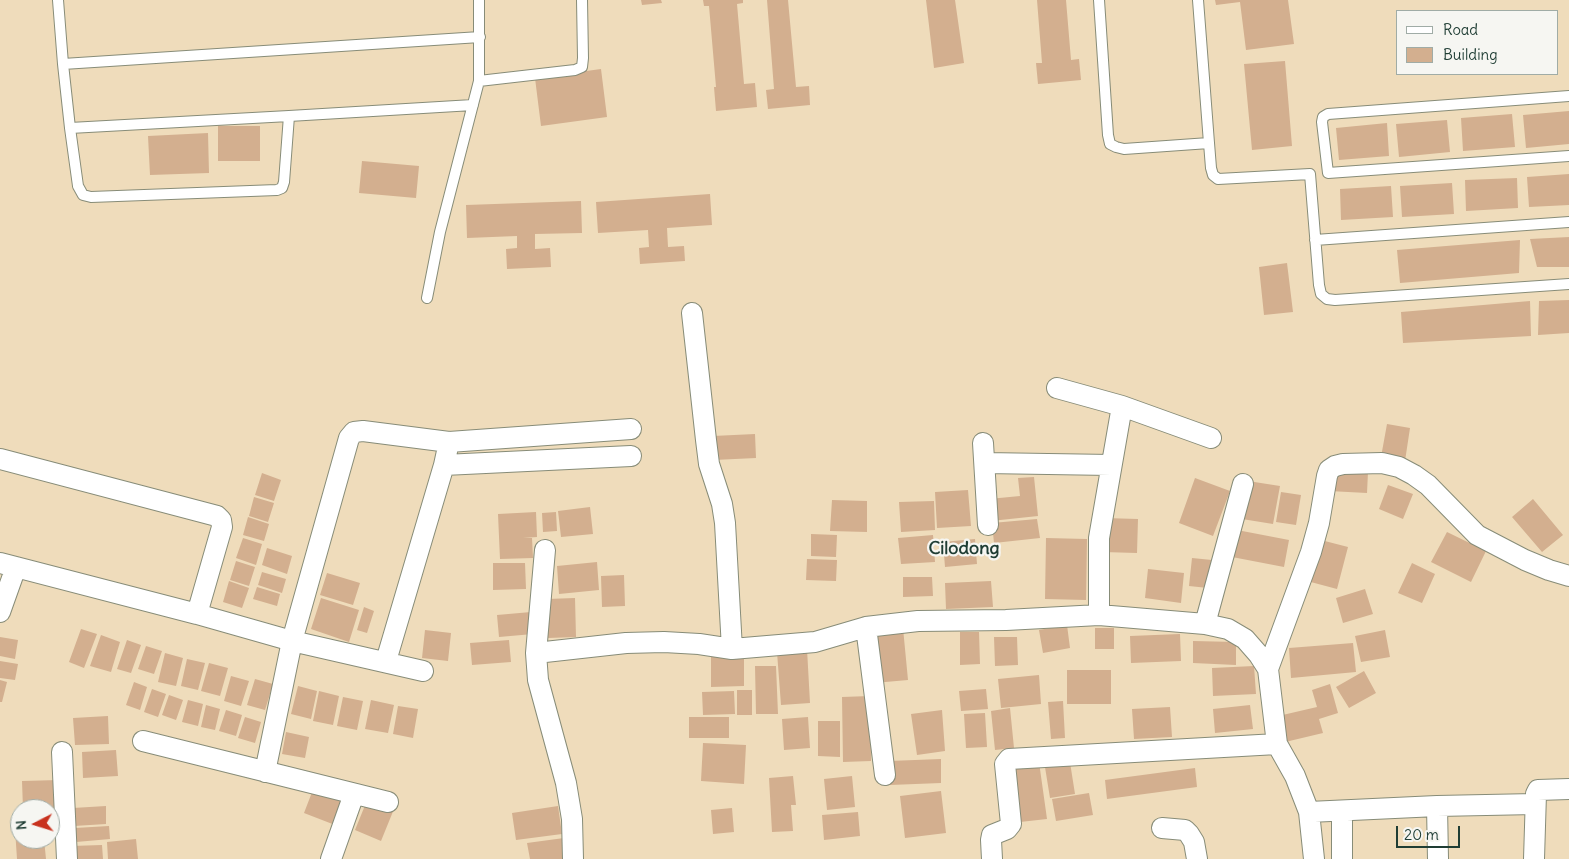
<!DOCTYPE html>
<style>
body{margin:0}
#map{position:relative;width:1569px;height:859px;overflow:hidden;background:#efdcbb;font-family:Delius,sans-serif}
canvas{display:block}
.legend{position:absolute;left:1396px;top:10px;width:162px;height:65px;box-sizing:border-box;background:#f6f6f2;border:1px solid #a0aca6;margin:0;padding:6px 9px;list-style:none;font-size:15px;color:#1f3d34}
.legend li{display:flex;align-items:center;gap:10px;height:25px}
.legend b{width:25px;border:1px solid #a0aca6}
.north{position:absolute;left:10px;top:799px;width:50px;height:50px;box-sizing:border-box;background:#f6f6f2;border:1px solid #a0aca6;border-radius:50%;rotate:265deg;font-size:14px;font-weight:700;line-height:20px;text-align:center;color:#1f3d34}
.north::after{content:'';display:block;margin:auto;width:18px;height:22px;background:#c8321e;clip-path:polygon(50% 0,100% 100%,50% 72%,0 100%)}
.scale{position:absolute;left:1396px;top:826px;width:64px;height:22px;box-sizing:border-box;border:2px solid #1f3d34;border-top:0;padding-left:6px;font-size:15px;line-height:18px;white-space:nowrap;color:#1f3d34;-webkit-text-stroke:4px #f6f6f2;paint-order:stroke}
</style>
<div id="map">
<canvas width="1569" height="859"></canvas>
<ul class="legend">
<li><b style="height:6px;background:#fff"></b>Road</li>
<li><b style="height:14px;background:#d3af8f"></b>Building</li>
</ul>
<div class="north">N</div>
<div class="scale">20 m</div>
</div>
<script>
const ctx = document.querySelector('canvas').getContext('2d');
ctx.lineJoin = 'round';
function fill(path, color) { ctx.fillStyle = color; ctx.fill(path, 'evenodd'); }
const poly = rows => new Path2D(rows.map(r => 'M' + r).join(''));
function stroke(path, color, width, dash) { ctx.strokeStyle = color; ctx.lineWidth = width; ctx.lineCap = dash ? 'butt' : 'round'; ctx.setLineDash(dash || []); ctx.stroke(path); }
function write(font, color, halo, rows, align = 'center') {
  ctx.font = font + ' Delius,sans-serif'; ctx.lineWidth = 4.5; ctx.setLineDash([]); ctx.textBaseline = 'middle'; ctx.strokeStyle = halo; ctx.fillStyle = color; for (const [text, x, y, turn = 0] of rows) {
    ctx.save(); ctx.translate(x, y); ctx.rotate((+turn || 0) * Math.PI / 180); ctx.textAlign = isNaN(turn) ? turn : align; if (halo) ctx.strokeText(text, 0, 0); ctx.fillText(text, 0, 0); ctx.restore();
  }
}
const building = poly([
 [641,0,661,0,662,3,642,5],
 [703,0,743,0,743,3,737,4,744,84,755,83,757,107,716,111,714,87,716,87,709,6,704,6],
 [767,0,788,0,796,87,809,86,810,105,768,109,766,90,774,89],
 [926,0,955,0,964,63,934,68],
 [1037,0,1066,0,1071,60,1079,59,1081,80,1038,84,1036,63,1042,63],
 [1215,0,1288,0,1294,44,1246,50,1240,2,1216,5],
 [1285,61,1292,146,1252,150,1244,64],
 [601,69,607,117,541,126,535,78],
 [1569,111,1569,144,1526,148,1523,115],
 [1512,114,1515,147,1463,151,1461,118],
 [1447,120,1450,152,1399,157,1396,124],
 [1387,123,1389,156,1339,160,1336,128],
 [218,126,260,126,260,161,218,161],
 [208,133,209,173,150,175,148,136],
 [362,161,419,166,416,198,359,193],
 [1569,174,1569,205,1529,207,1527,177],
 [1517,178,1518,208,1466,211,1465,180],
 [1452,183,1454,214,1402,217,1400,186],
 [1391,186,1393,217,1341,220,1340,189],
 [710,194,712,225,667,228,668,247,684,246,685,261,640,264,639,248,649,247,648,230,598,233,596,202],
 [581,201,582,233,535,234,535,249,550,248,551,267,507,269,506,249,517,248,517,236,467,238,466,205],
 [1569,237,1569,267,1537,267,1530,239],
 [1520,240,1519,273,1400,283,1397,250],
 [1287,263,1293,312,1264,315,1259,267],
 [1569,300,1569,333,1538,335,1539,301],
 [1530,301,1531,336,1403,343,1401,312],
 [1387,424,1410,428,1405,461,1381,457],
 [755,434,756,458,714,460,713,436],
 [1330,470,1368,472,1367,493,1329,491],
 [262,473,281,480,274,501,255,495],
 [1034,477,1038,516,991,521,989,499,1020,496,1018,478],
 [1195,478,1230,491,1213,536,1179,523],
 [1248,481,1280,486,1273,524,1242,519],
 [1388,485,1413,494,1403,519,1379,509],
 [968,490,971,526,937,528,935,492],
 [1281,492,1301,495,1296,525,1276,522],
 [254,497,274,503,268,522,249,516],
 [1533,499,1563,535,1542,552,1512,517],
 [832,500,867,501,867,532,830,531],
 [934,501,935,530,901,532,899,502],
 [590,507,593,534,561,537,558,511],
 [536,512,537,537,523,538,532,538,533,558,500,559,498,514],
 [556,512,557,531,543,532,542,513],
 [248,517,269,524,264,541,243,535],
 [1104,518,1138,519,1137,553,1103,552],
 [1037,519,1040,538,994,543,992,523],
 [1237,530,1289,540,1284,567,1232,557],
 [1447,532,1486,551,1471,582,1431,562],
 [811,534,837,535,836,557,811,556],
 [933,535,935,562,901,564,898,538],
 [243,538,262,544,256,565,236,558],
 [1046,538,1087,539,1086,600,1045,599],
 [975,539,977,564,945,567,943,542],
 [1317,539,1348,547,1337,589,1307,581],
 [267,548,292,556,287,574,262,565],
 [1192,558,1212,560,1208,588,1189,586],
 [807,559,837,560,836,581,806,580],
 [236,561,255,567,249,586,230,580],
 [597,562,599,590,559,594,557,566],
 [493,563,525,563,526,589,493,590],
 [1412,563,1435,574,1422,603,1398,593],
 [1148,569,1184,573,1181,603,1145,598],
 [262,572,286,579,282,593,258,585],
 [327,573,360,583,353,605,320,595],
 [624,575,625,606,602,607,601,576],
 [903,577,932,577,933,596,903,597],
 [229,581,249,588,242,608,223,602],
 [991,581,993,607,946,609,945,583],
 [257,587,280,594,277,606,253,599],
 [1365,589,1373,614,1343,623,1336,598],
 [321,598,359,610,349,642,311,629],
 [575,598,576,637,548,638,547,599],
 [364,607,374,611,367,633,357,630],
 [531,612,533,634,499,637,497,615],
 [1067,625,1070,648,1043,653,1039,630],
 [903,628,908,680,874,683,870,631],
 [1095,628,1114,628,1114,649,1095,649],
 [81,629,97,634,84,668,69,662],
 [425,630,451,633,448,661,422,658],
 [1385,630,1390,657,1361,662,1355,636],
 [960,632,979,632,980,664,960,665],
 [1180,634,1181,661,1131,663,1130,636],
 [101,635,120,642,111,672,90,666],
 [0,637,18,640,15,659,0,656],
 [994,637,1017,637,1018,665,995,666],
 [127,640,141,645,131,673,117,669],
 [509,640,511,662,472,665,470,643],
 [1193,641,1236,642,1236,665,1193,663],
 [1353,643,1356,672,1291,678,1289,648],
 [146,646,162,651,154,674,138,669],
 [807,649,810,703,781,705,777,652],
 [165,653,183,658,176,686,158,682],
 [711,656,744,656,744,686,711,687],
 [187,659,205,663,198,690,181,686],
 [0,661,18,664,15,680,0,678],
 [209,663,228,668,220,696,201,691],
 [755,666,776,666,778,714,756,714],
 [1254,666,1256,694,1213,696,1212,668],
 [1067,670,1111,670,1111,704,1067,704],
 [1364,671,1376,693,1349,708,1336,687],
 [1039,675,1041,704,1001,708,998,679],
 [231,676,249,681,241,706,224,701],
 [255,679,273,684,265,710,247,705],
 [0,680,7,682,2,702,0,702],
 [134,682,147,687,140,710,126,705],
 [1330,684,1338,713,1319,719,1323,733,1281,743,1274,717,1317,707,1312,690],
 [298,686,317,691,311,719,291,714],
 [152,689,166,694,158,717,144,712],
 [986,689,988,709,961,711,959,691],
 [737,690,752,690,752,715,737,715],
 [319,691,339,696,333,725,313,721],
 [734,691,735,714,703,715,702,692],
 [169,695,183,700,176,720,162,715],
 [870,696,871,761,843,762,842,697],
 [343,697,363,701,357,730,337,726],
 [188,700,203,704,198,726,182,722],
 [371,700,394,705,388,733,365,729],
 [1063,701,1065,738,1051,739,1048,702],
 [206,705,220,709,215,730,201,727],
 [1250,705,1253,729,1215,733,1213,709],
 [398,706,418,709,413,738,393,734],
 [1170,707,1172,737,1134,739,1132,709],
 [1010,708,1014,748,995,750,991,711],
 [226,710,242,715,236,736,219,731],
 [942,710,945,751,917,755,911,714],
 [985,713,987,747,966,748,964,714],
 [108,716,109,744,75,745,73,718],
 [245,717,261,722,255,743,238,738],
 [689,717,729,717,729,738,689,738],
 [808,717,810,748,784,750,782,719],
 [818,721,840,721,840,757,818,756],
 [286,732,309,737,305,758,282,754],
 [703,743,746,745,744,784,701,781],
 [116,750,118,776,83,778,82,752],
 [1069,756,1075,794,1050,798,1044,761],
 [941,759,941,783,890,785,889,761],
 [1039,762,1047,819,1020,822,1012,765],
 [1195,768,1197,787,1107,799,1105,780],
 [793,776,796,805,791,805,793,831,772,832,769,778],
 [852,776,855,807,827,810,824,779],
 [59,780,60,817,50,817,50,809,23,809,22,781],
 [314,787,345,800,335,825,304,813],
 [941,791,946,833,905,838,900,796],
 [1089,793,1093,815,1056,821,1052,799],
 [368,798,394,809,381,841,355,830],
 [106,806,106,824,74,826,73,808],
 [558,806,562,834,516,840,512,813],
 [732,808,734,832,713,834,711,810],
 [858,812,860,836,824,840,822,815],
 [109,826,110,839,76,842,75,828],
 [15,829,20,829,20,839,44,839,46,859,17,859],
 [564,838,567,859,530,859,527,843],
 [136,839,138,859,108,859,107,842],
 [102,845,103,859,71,859,71,846]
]);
const service = poly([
 [58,0,63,64,480,37],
 [1099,0,1108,135,1110,144,1116,147,1124,149,1209,143,1211,168,1213,175,1218,179,1310,174,1319,285,1321,294,1327,299,1335,300,1569,284],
 [1198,0,1209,143],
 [63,64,70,128,289,116,473,105],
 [479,81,575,70,582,67,583,58,582,0],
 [1569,96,1328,114,1323,117,1322,122,1328,173,1569,156],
 [70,128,78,186,83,195,91,197,277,190,282,188,284,182,289,116],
 [1315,240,1569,222],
 [427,298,440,232,479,81,479,0]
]);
const minor = poly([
 [692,313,706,440,709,464,722,504,725,523,732,649],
 [1057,388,1122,406],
 [449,442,631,429],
 [983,443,988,525],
 [0,459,217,516,221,520,222,527,197,614],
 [985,463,1111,465],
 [444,465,631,456],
 [545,550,536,653,538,680,566,783,572,819,573,859],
 [0,563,197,614,292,641,423,671],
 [0,612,16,567],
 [1099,615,1099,538,1122,406,1211,438],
 [1205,624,1243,484],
 [866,627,885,775],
 [536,653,626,643,664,642,699,644,732,649,815,642,866,627,918,621,1006,620,1099,615,1205,624,1228,629,1245,639,1259,655,1268,669,1277,744,1295,776,1309,812,1314,859],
 [1268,669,1311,552,1319,523,1327,476,1329,470,1335,466,1343,464,1382,463,1399,467,1414,475,1428,485,1477,535,1525,560,1549,570,1569,576],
 [143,741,388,802],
 [62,752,67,859],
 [265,772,292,641,349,438,354,432,363,431,449,442,444,465,386,661],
 [1437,806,1438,859],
 [1309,812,1437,806,1535,804],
 [1162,828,1185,830,1189,834,1194,842,1197,859],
 [331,859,354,794],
 [992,859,991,840,992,835,1007,829,1011,824,1005,764,1009,759,1277,744],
 [1342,859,1342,811],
 [1534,859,1536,794,1538,790,1569,789]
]);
const quarterNames = [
 ["Cilodong",964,549]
];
fill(building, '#d3af8f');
stroke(service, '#878c78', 12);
stroke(minor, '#878c78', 22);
stroke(service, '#fff', 10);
stroke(minor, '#fff', 20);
write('bold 18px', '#1f3d34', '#f6f6f2', quarterNames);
</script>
